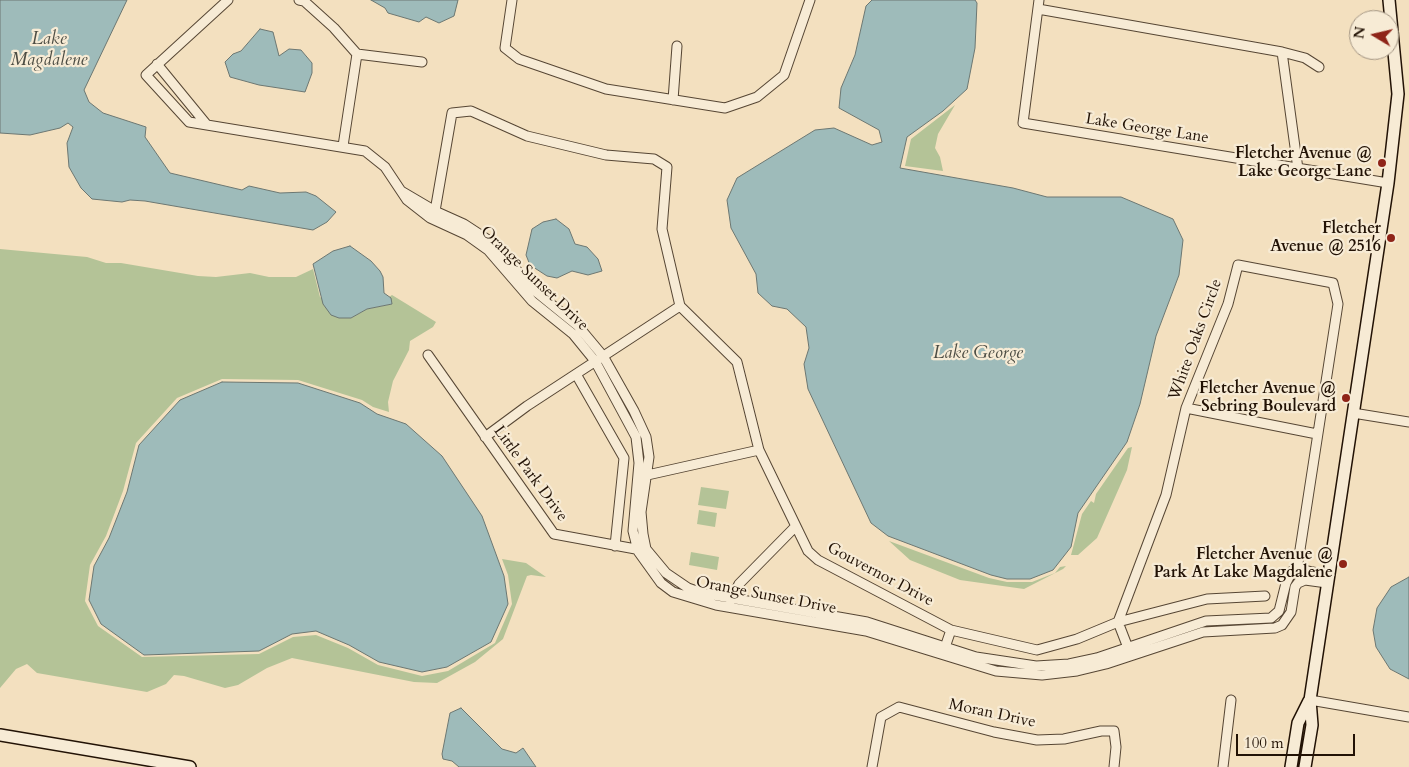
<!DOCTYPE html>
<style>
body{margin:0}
#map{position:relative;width:1409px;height:767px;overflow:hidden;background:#f3e0bf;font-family:Cardo,serif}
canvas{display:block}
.north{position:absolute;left:1349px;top:10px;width:50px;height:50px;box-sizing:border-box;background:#f7ebd5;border:1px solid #a29482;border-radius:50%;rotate:279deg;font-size:14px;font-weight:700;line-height:20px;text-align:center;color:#221205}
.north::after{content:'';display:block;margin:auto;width:18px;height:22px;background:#8f2418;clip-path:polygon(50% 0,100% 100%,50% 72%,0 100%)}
.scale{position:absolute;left:1236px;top:734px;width:119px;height:22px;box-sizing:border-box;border:2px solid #221205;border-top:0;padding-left:6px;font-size:15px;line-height:18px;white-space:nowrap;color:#221205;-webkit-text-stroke:4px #f7ebd5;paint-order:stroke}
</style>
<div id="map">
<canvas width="1409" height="767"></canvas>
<div class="north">N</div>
<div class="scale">100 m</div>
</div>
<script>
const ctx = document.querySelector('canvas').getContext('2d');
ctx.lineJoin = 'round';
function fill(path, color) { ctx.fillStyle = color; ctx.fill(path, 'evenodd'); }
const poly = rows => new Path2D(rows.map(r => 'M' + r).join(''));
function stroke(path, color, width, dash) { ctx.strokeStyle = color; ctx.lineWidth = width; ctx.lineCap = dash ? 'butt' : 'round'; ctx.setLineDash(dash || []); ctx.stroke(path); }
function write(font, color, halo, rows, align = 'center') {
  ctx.font = font + ' Cardo,serif'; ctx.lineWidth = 4.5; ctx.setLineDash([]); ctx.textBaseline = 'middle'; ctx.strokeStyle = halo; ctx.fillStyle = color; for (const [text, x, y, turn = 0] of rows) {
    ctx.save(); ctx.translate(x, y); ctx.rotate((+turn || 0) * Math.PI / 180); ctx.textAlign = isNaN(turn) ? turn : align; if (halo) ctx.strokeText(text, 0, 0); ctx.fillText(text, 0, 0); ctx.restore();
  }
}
const green = poly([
 [955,105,938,134,935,148,940,157,943,171,905,166,911,139],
 [0,249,87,257,106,263,121,263,198,276,216,277,250,273,269,277,296,277,313,269,320,297,351,318,367,309,392,304,389,297,392,295,436,322,433,327,410,341,409,350,393,381,388,402,389,412,373,407,362,400,298,380,222,379,177,398,136,443,123,491,106,536,90,565,85,601,98,626,142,657,259,654,293,637,316,635,348,648,378,665,422,676,448,671,495,643,512,604,508,575,502,559,526,563,546,577,531,575,527,576,503,639,475,662,437,683,414,682,292,658,267,668,238,685,225,688,184,676,174,675,166,684,147,692,37,673,27,664,16,669,0,688],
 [1132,447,1127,470,1097,538,1078,555,1071,555,1082,514,1091,501,1094,503,1096,494,1128,448],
 [701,487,729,491,726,509,698,505],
 [699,510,717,513,715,527,697,524],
 [889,541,989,578,1007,582,1032,582,1055,573,1060,567,1066,566,1063,569,1024,589,960,580,910,560],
 [691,552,719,557,717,570,689,565]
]);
const water = poly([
 [0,0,127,0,84,90,89,102,103,113,146,127,145,137,170,173,242,190,249,186,280,193,306,192,316,196,336,212,327,222,313,230,145,201,130,200,122,202,92,199,81,188,69,167,67,143,73,127,68,123,60,128,30,135,0,133,0,0],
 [371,0,458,0,454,16,439,23,426,17,419,22,388,13,385,8,371,0],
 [872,0,975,0,977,3,975,48,967,89,943,111,907,137,900,168,1013,188,1047,197,1121,197,1173,219,1183,240,1179,275,1156,336,1140,404,1127,442,1078,513,1071,547,1053,570,1030,579,1007,579,991,575,888,536,871,523,808,389,804,364,809,348,806,327,787,309,772,306,758,293,756,274,731,228,727,200,737,178,815,130,834,128,872,145,882,142,879,130,839,108,841,88,855,55,866,6,872,0],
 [260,29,273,32,279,56,289,49,301,50,312,63,312,73,305,92,259,85,230,77,225,62,233,54,241,51,260,29],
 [556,219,569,229,575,244,587,247,598,259,602,271,588,275,572,271,557,278,547,276,530,265,526,255,532,229,543,222,556,219],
 [350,246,371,261,380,271,383,277,384,293,391,298,392,304,367,309,351,318,339,318,331,315,323,304,313,264,333,251,350,246],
 [222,382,298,383,360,403,377,414,406,424,442,456,482,516,504,576,508,604,491,642,447,667,422,672,379,662,349,645,316,631,292,634,259,651,144,655,101,624,89,600,94,566,109,538,127,492,139,445,180,400,222,382],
 [1409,577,1409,679,1390,669,1376,647,1373,630,1377,608,1391,587,1409,577],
 [461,708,502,749,516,753,523,748,536,767,459,767,452,761,443,759,442,754,450,713,461,708]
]);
const street = poly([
 [299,0,304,1,334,28,357,54,422,62],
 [512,0,505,48,519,59,606,89,725,108,757,97,784,75,810,0],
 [1039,0,1023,123,1388,183],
 [1038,9,1282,52,1305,58,1319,67],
 [1282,52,1298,169],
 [157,64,207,125,189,122,146,75,228,0],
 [673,100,677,46],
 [207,125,365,151,385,167,401,191],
 [343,146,357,54],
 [432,215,435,211,452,113,471,111,527,136,606,155,654,159,667,167,662,229,680,306,737,362,759,450,808,551,818,560,951,630,1037,650,1077,639,1118,622,1207,599,1265,596],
 [428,355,554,534,641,550],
 [576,374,624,458,615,546],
 [1186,408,1317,434],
 [1353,413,1409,422],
 [485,437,527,406,680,306],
 [643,476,759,450],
 [1327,583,1305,580,1298,583,1295,587,1291,612,1282,625,1275,628,1203,632,1106,664,1077,671,1042,675,996,671,866,631,716,605,673,592,661,583,638,551,633,531,639,463,636,437,595,361,573,334,532,301,488,250,467,235,430,218,407,200,401,191,435,211,464,224,493,243,535,291,578,326,603,356,634,411,646,437,649,457,641,512,643,534,646,549,666,573,688,588,702,593,867,622,976,657,1036,666,1069,664,1097,658,1206,621,1271,618,1279,611,1286,583,1292,571,1297,569,1328,575],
 [730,602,739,584,795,527],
 [1118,622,1166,495,1186,408,1228,304,1238,265,1333,283,1338,304,1297,569],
 [1118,622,1130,653],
 [943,653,951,630],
 [1310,700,1409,717],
 [872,767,881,717,899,707,994,732,1037,740,1064,739,1101,731,1114,731,1116,747,1114,767],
 [1223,767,1231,700]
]);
const secondary = poly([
 [0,735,190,767],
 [1291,767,1298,723,1309,701],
 [1305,767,1312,725,1310,700,1388,183,1398,94,1389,0]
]);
const markers = [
 [1382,163,5,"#8f2418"],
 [1391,238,5,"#8f2418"],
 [1346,398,5,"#8f2418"],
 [1343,564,5,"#8f2418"]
];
const streetNames = [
 ["Lake George Lane",1147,129,9],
 ["Orange Sunset Drive",534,279,44],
 ["White Oaks Circle",1196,340,-70],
 ["Little Park Drive",530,474,54],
 ["Gouvernor Drive",880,575,28],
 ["Orange Sunset Drive",766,596,11],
 ["Moran Drive",992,714,12]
];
const poiNames = [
 ["Fletcher Avenue @",1372,154],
 ["Lake George Lane",1372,172],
 ["Fletcher",1381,229],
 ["Avenue @ 2516",1381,247],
 ["Fletcher Avenue @",1336,389],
 ["Sebring Boulevard",1336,407],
 ["Fletcher Avenue @",1333,555],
 ["Park At Lake Magdalene",1333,573]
];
const waterNames = [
 ["Lake",49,40],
 ["Magdalene",49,61],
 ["Lake George",978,354]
];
fill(green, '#b4c397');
fill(water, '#9ebbba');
stroke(water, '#6c7772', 1);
stroke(street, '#564634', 11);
stroke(secondary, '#221205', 14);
stroke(street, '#f7ebd5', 9);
stroke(secondary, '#f7ebd5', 11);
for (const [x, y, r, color] of markers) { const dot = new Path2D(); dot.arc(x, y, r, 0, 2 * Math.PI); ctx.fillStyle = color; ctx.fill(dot); stroke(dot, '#f7ebd5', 2); }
write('16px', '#221205', '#f7ebd5', streetNames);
write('bold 16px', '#221205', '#f7ebd5', poiNames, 'right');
write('italic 18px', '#4d4d44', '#f7ebd5', waterNames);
</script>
